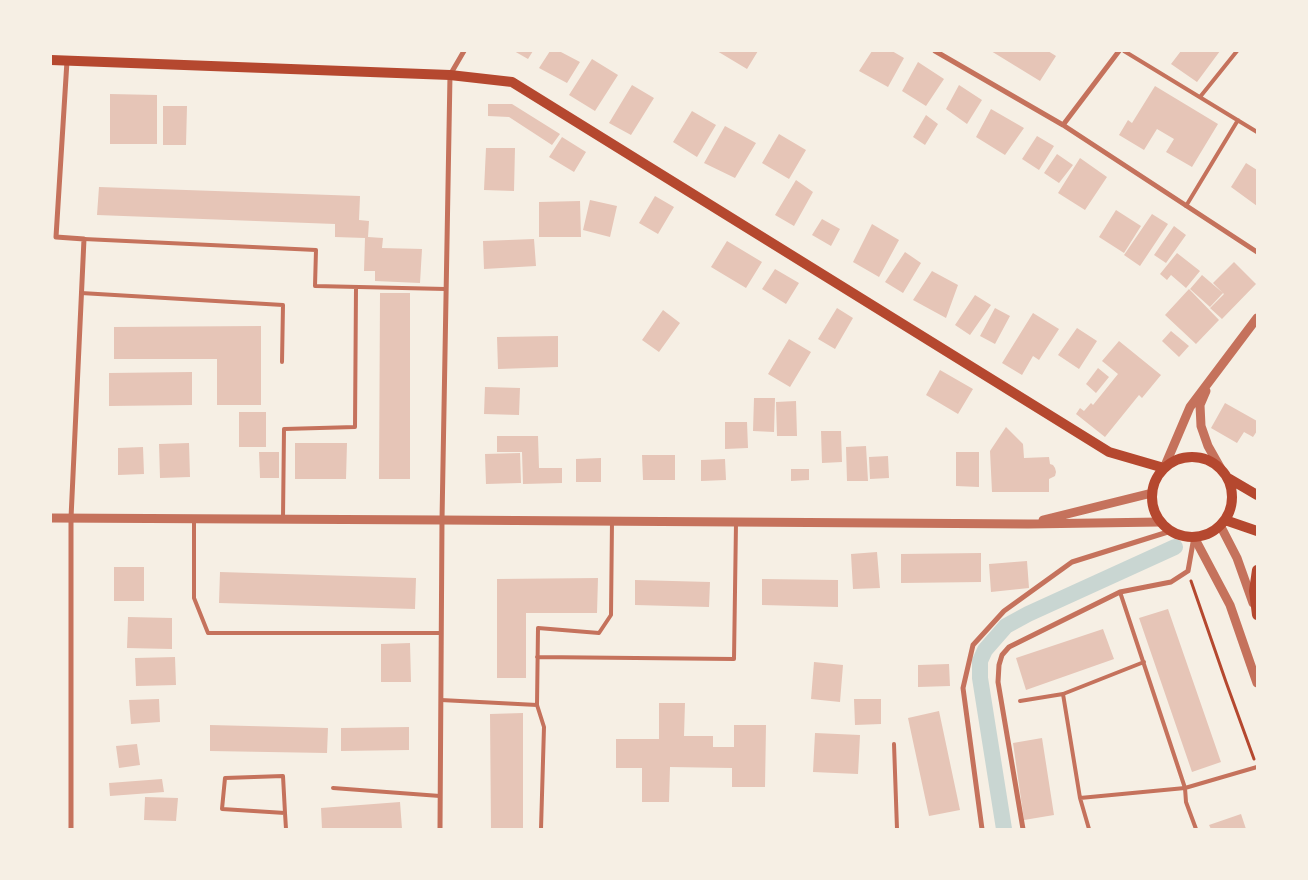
<!DOCTYPE html>
<style>
body{margin:0}
#map{position:relative;width:1308px;height:880px;overflow:hidden;background:#f6efe4;font-family:"DM Sans",sans-serif}
canvas{display:block}
.frame{position:absolute;inset:0;border:52px solid #f6efe4;pointer-events:none}
</style>
<div id="map">
<canvas width="1308" height="880"></canvas>
<div class="frame"></div>
</div>
<script>
const ctx = document.querySelector('canvas').getContext('2d');
ctx.lineJoin = 'round';
const poly = rows => new Path2D(rows.map(r => 'M' + r).join(''));
function stroke(path, color, width, dash) { ctx.strokeStyle = color; ctx.lineWidth = width; ctx.lineCap = dash ? 'butt' : 'round'; ctx.setLineDash(dash || []); ctx.stroke(path); }
function fill(path, color) { ctx.fillStyle = color; ctx.fill(path, 'evenodd'); }
const canal = poly([
 [1004,829,980,678,980,661,985,650,1006,626,1028,614,1175,547]
]);
const building = poly([
 [514,51,533,51,528,59],
 [550,51,559,51,580,62,567,83,539,68],
 [717,51,758,51,747,69],
 [872,51,892,51,904,58,888,87,859,71],
 [991,51,1048,51,1056,56,1040,81],
 [1181,51,1220,51,1197,82,1171,64],
 [592,59,618,75,595,111,569,95],
 [918,62,944,79,926,106,902,91],
 [632,85,654,98,631,135,609,123],
 [959,85,982,100,967,124,946,109],
 [1155,86,1218,124,1192,167,1166,152,1174,139,1157,129,1144,150,1119,135,1128,120,1132,123],
 [110,94,157,95,157,144,110,144],
 [488,104,512,104,560,134,552,145,509,117,488,116],
 [163,106,187,106,186,145,163,145],
 [991,109,1024,128,1005,155,976,137],
 [692,111,716,125,697,157,673,142],
 [926,115,938,124,925,145,913,137],
 [725,126,756,143,735,178,704,163],
 [779,134,806,150,789,179,762,163],
 [1037,136,1054,146,1039,170,1022,159],
 [562,137,586,152,574,172,549,157],
 [486,148,515,148,514,191,484,190],
 [1057,154,1073,165,1059,183,1044,173],
 [1080,158,1107,177,1085,210,1058,193],
 [1246,163,1257,170,1257,206,1231,187],
 [796,180,813,192,794,226,775,215],
 [99,187,360,196,359,220,369,221,368,237,383,238,382,248,422,249,420,283,375,281,375,271,364,271,365,238,335,237,335,224,97,215],
 [655,196,674,207,658,234,639,223],
 [590,200,617,206,610,237,583,230],
 [580,201,581,237,539,237,539,202],
 [1116,210,1141,226,1124,253,1099,237],
 [1152,214,1168,224,1140,266,1124,255],
 [822,219,840,229,831,246,812,235],
 [872,224,899,240,879,277,853,262],
 [1174,226,1186,235,1166,263,1154,255],
 [534,239,536,266,484,269,483,241],
 [727,241,762,262,746,288,711,267],
 [905,252,921,263,903,293,885,282],
 [1177,253,1200,271,1186,288,1171,275,1167,280,1160,274],
 [1234,262,1256,284,1222,319,1210,308,1224,294,1213,283],
 [775,269,799,283,786,304,762,289],
 [932,271,958,285,946,318,913,300],
 [1202,275,1223,293,1210,307,1190,289],
 [1189,289,1219,320,1196,344,1165,315],
 [380,293,410,293,410,479,379,479],
 [975,295,991,305,970,335,955,325],
 [837,308,853,318,835,349,818,339],
 [995,308,1010,316,995,344,980,336],
 [663,310,680,323,659,352,642,340],
 [1033,313,1059,329,1039,360,1033,356,1022,375,1002,363],
 [261,326,261,405,217,405,217,359,114,359,114,327],
 [1077,328,1097,341,1079,369,1058,355],
 [1171,331,1189,346,1179,357,1162,341],
 [558,336,558,367,498,369,497,337],
 [789,339,811,352,790,387,768,374],
 [1119,341,1161,375,1142,398,1139,395,1105,437,1076,414,1080,408,1084,411,1091,403,1093,405,1118,374,1102,361],
 [1098,368,1109,377,1096,393,1086,384],
 [940,370,973,389,958,414,926,395],
 [192,372,192,405,109,406,109,373],
 [485,387,520,388,519,415,484,414],
 [754,398,775,398,774,432,753,431],
 [796,401,797,436,777,436,776,402],
 [1225,403,1257,421,1257,431,1253,437,1244,432,1237,443,1211,428],
 [239,412,266,412,266,447,239,447],
 [725,422,747,422,748,448,725,449],
 [1006,427,1023,444,1024,458,1049,457,1050,464,1053,465,1055,468,1056,472,1055,476,1049,479,1049,492,992,492,990,451],
 [821,431,841,431,842,462,822,463],
 [497,436,538,436,539,468,562,468,562,483,523,484,522,452,497,452],
 [189,443,190,477,160,478,159,444],
 [295,443,347,443,346,479,295,479],
 [866,446,868,481,847,481,846,447],
 [143,447,144,474,118,475,118,448],
 [259,452,279,452,279,478,260,478],
 [956,452,979,452,979,487,956,486],
 [520,453,521,483,486,484,485,454],
 [642,455,675,455,675,480,643,480],
 [888,456,889,478,870,479,869,457],
 [601,458,601,482,576,482,576,459],
 [725,459,726,480,701,481,701,460],
 [791,469,809,469,809,480,791,481],
 [877,552,880,588,853,589,851,554],
 [981,553,981,582,901,583,901,554],
 [1027,561,1029,588,991,592,989,564],
 [114,567,144,567,144,601,114,601],
 [220,572,416,578,415,609,219,603],
 [598,578,597,613,526,613,526,678,497,678,497,579],
 [762,579,838,580,838,607,762,605],
 [635,580,710,582,709,607,635,605],
 [1168,609,1221,762,1192,772,1139,618],
 [128,617,172,618,172,649,127,648],
 [1103,629,1114,659,1026,690,1016,658],
 [410,643,411,682,381,682,381,644],
 [175,657,176,685,136,686,135,658],
 [814,662,843,665,840,702,811,699],
 [949,664,950,686,918,687,918,665],
 [159,699,160,722,131,724,129,700],
 [854,699,881,699,881,724,855,725],
 [659,703,685,703,684,736,713,736,713,747,734,747,734,725,766,725,765,787,732,787,732,768,670,767,669,802,642,802,642,768,616,768,616,739,659,739],
 [939,711,960,810,929,816,908,718],
 [523,713,523,829,491,829,490,714],
 [210,725,328,728,327,753,210,751],
 [409,727,409,750,341,751,341,728],
 [815,733,860,735,858,774,813,772],
 [1042,738,1054,815,1024,820,1013,743],
 [137,744,140,765,119,768,116,746],
 [162,779,164,792,110,796,109,783],
 [145,797,178,798,176,821,144,820],
 [400,802,402,829,322,829,321,808],
 [1241,814,1246,829,1211,829,1209,825]
]);
const path = poly([
 [1191,581,1226,682,1254,759]
]);
const service = poly([
 [1124,51,1257,132],
 [1200,97,1237,51],
 [1186,206,1238,120],
 [84,239,316,250,315,286,446,289],
 [81,293,283,305,282,362],
 [283,518,284,429,355,427,356,287],
 [194,519,194,598,208,633,441,633],
 [1120,592,1185,788,1186,802,1196,829],
 [537,657,734,659,736,523],
 [1063,694,1080,798,1089,829],
 [441,700,537,705,544,727,541,829],
 [1020,701,1063,694,1144,662],
 [537,705,538,628,599,633,611,615,612,521],
 [894,744,897,829],
 [333,788,440,796],
 [1080,798,1185,788,1257,767],
 [285,813,222,809,225,778,283,776,285,813,286,829]
]);
const minor = poly([
 [935,51,1063,125,1257,252],
 [67,61,56,237,84,239,71,518,71,829],
 [1063,125,1119,51],
 [440,829,442,520,450,75,464,51],
 [982,829,963,688,973,645,1004,611,1072,562,1171,531],
 [1023,829,998,682,999,665,1002,655,1009,647,1120,592,1171,582,1188,571,1194,537]
]);
const tertiary = poly([
 [1206,391,1200,405,1201,426,1208,446,1221,469],
 [1164,468,1190,407,1257,318],
 [51,518,442,520,1028,524,1160,522],
 [1043,520,1152,493],
 [1220,525,1237,558,1253,603],
 [1194,537,1230,605,1257,683]
]);
const secondary = poly([
 [51,60,450,75,512,82,1109,452,1164,468],
 '1152 497a40 40 0 1 1 80 0a40 40 0 1 1-80 0Z',
 [1228,478,1257,495],
 [1225,520,1257,531],
 [1257,615,1254,591,1257,570]
]);
stroke(canal, '#c9d6d2', 16);
fill(building, '#e6c5b7');
stroke(path, '#b5482f', 3);
stroke(service, '#c5725c', 4);
stroke(minor, '#c5725c', 5);
stroke(tertiary, '#c5725c', 9);
stroke(secondary, '#b5482f', 10);
</script>
